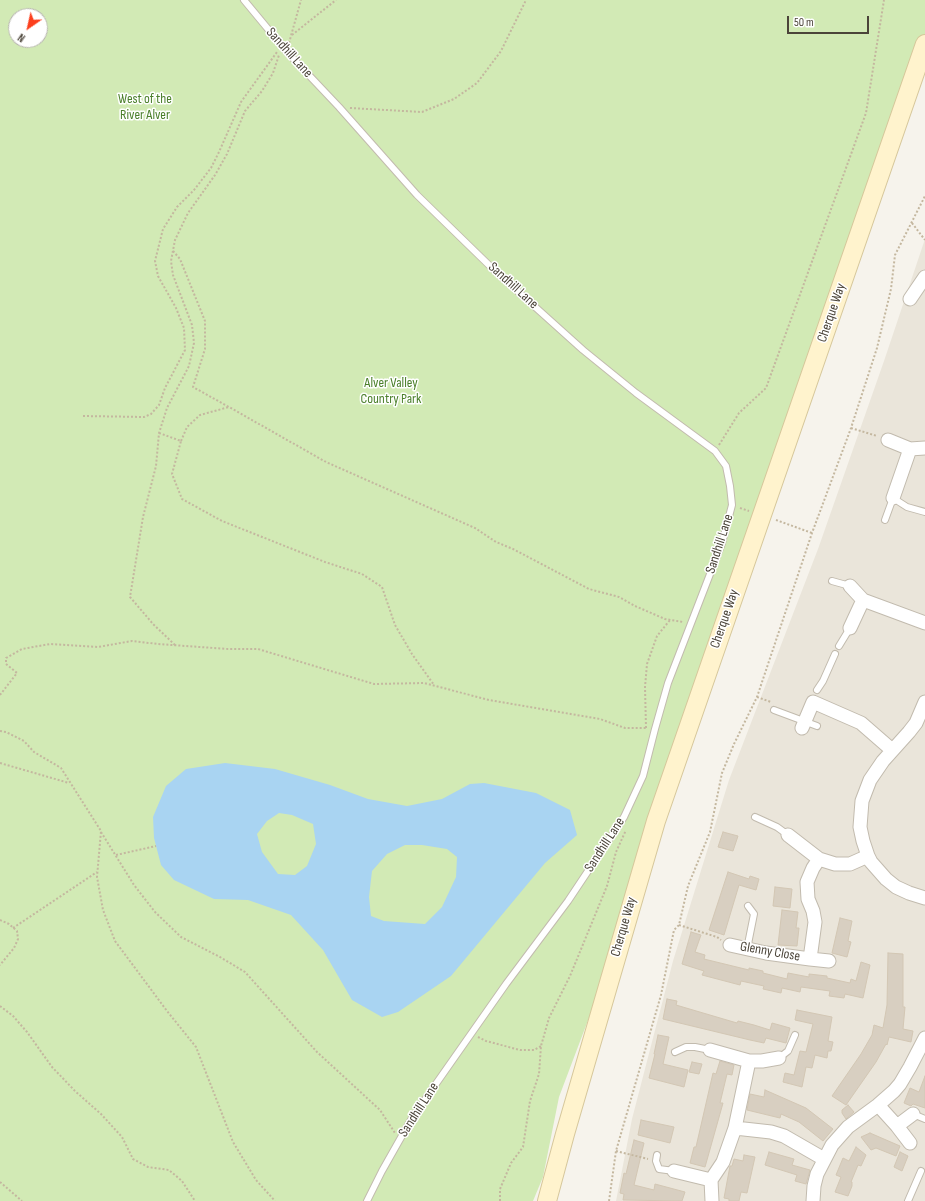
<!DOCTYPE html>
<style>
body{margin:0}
#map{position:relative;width:925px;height:1201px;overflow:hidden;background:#f6f3ec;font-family:"Sofia Sans Condensed",sans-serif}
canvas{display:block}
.north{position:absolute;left:8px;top:8px;width:40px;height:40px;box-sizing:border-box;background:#fff;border:1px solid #b7b4b0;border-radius:50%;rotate:214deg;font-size:11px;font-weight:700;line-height:16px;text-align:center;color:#4b4439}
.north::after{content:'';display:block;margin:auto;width:14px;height:18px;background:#fc3f1d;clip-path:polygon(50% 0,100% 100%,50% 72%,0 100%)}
.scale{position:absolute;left:787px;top:16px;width:82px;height:18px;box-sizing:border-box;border:2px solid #4b4439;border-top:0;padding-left:5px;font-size:12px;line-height:14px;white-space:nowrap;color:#4b4439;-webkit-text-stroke:3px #fff;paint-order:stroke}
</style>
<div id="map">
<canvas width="925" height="1201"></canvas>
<div class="north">N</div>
<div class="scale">50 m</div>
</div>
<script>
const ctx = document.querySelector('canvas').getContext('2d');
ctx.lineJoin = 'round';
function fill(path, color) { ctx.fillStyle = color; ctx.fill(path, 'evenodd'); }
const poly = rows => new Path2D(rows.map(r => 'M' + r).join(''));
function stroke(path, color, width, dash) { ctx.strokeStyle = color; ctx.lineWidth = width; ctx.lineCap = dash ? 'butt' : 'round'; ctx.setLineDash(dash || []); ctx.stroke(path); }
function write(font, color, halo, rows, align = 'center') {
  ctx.font = font + ' "Sofia Sans Condensed",sans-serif'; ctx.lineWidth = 3; ctx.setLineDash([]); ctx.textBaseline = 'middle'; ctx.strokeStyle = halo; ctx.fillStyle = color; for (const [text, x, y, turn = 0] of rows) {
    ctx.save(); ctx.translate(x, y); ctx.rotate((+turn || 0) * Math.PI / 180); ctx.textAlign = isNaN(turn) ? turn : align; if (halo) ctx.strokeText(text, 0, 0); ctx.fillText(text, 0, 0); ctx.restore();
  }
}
const residential = poly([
 [925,239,925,1201,616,1201,632,1119,673,961,729,780,818,549,884,361]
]);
const green = poly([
 [0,0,925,0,925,45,624,925,559,1097,543,1177,533,1201,0,1201],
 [16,16,40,16,40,40,16,40]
]);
const water = poly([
 [225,763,275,769,330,785,368,799,407,806,442,799,470,784,484,783,536,793,570,810,577,835,545,863,451,976,398,1012,382,1017,352,1000,323,950,291,915,248,900,214,899,174,880,161,865,154,838,153,817,166,786,186,769],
 [279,813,292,815,313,824,316,844,307,866,295,875,278,874,262,852,257,834,267,821],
 [405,845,422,845,447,849,457,857,456,877,442,907,425,924,384,921,371,916,369,897,372,871,387,854]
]);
const building = poly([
 [723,832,738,836,733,851,718,847,723,832],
 [728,872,749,879,750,876,759,879,756,890,739,885,724,935,709,930,728,872],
 [775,887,792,889,790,908,773,906,775,887],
 [782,910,798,912,796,928,799,928,797,946,778,945,782,910],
 [840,918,852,921,848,941,851,942,847,957,832,953,840,918],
 [691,932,701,935,695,952,705,955,704,959,749,970,749,968,763,971,763,973,787,979,788,973,809,977,809,974,827,976,827,978,850,983,851,979,856,981,861,962,870,965,863,998,845,994,844,998,829,996,830,991,801,987,800,992,782,988,781,993,763,989,764,986,741,981,740,985,702,975,704,971,682,964,691,932],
 [888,953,903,954,903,1007,905,1007,903,1029,913,1031,911,1042,889,1037,887,1045,886,1044,876,1062,846,1105,832,1096,861,1054,872,1035,874,1025,883,1028,887,1005,888,953],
 [667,999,677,1001,676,1005,737,1023,738,1021,754,1025,770,1030,772,1023,790,1028,786,1043,766,1038,764,1043,750,1040,663,1019,667,999],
 [797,1010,832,1017,828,1041,833,1042,831,1051,828,1051,827,1058,815,1055,812,1068,806,1067,802,1087,783,1082,785,1073,794,1075,800,1051,806,1052,813,1024,795,1020,797,1010],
 [658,1035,669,1037,663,1064,688,1070,684,1087,649,1078,655,1054,654,1054,658,1035],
 [720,1061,734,1065,732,1075,727,1074,720,1103,723,1103,705,1167,690,1163,694,1147,696,1147,713,1073,716,1074,720,1061],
 [692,1062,702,1064,699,1074,689,1072,692,1062],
 [925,1076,925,1108,913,1104,911,1106,904,1103,910,1088,919,1092,925,1076],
 [765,1090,806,1108,833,1129,823,1141,799,1122,781,1114,780,1118,747,1110,750,1094,764,1097,765,1090],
 [848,1105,854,1112,846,1119,842,1113,842,1110,848,1105],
 [641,1120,674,1127,670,1143,638,1135,641,1120],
 [870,1133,900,1146,896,1156,876,1148,871,1150,861,1137,870,1133],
 [634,1140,644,1143,634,1185,654,1190,655,1184,685,1192,682,1201,623,1200,624,1194,620,1193,624,1173,626,1174,634,1140],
 [856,1147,866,1155,861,1166,858,1165,851,1182,852,1182,852,1186,848,1196,835,1192,841,1177,836,1175,843,1158,849,1161,856,1147],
 [769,1152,794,1159,792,1165,810,1170,806,1184,795,1181,797,1175,765,1165,769,1152],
 [900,1152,908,1156,902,1171,894,1167,900,1152],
 [744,1155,755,1157,747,1193,741,1192,739,1201,729,1201,729,1199,724,1198,730,1166,732,1166,734,1159,743,1161,744,1155]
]);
const path = poly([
 [292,35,336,0],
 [289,43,301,0],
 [350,108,422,112,454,99,477,83,501,51,526,0],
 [912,223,925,240],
 [173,251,180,259,205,321,205,349,193,387,229,407,326,462,475,528,496,542,513,549,589,589,619,597,635,606,665,619,683,622],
 [83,416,144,417,151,414,159,405,165,388,185,350,184,328,176,308,158,276,155,261,163,229,177,207,194,190,211,168,219,152,241,102,277,52],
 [851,428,877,436],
 [159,433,181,441,172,474,182,499,222,521,325,562,362,574,382,587,395,625,412,654,434,685],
 [181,441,187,427,200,415,229,407],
 [719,445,739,413,766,388,866,113,884,0],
 [740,508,749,511],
 [776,520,812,533],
 [175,645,153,624,130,597,143,517,156,466,159,433,167,408,189,366,194,343,192,325,173,275,171,261,175,240,188,213,215,175,227,154,245,111,262,91,273,73,279,55],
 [0,695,17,673,6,664,6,658,22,649,50,644,98,647,132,641,158,644,228,649,258,649,374,684,424,683,489,700,600,719,625,728,647,728],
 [757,697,771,702],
 [646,728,645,687,647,664,657,636,670,620],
 [0,731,6,732,24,741,34,752,61,768,101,831,97,877,103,910,115,941,167,1011,196,1047,233,1142,256,1180,275,1201],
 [0,763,69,783],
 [101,832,134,885,155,912,181,937,220,957,245,972,317,1052,380,1110,395,1133],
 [116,855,156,846],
 [0,920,9,924,17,931,18,939,14,948,0,965],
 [679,925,717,937,721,940],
 [13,928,97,872],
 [0,1006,13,1016,27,1032,52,1067,75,1091,101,1114,122,1137,133,1159,148,1167,169,1170,182,1181,195,1201],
 [478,1037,486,1041,520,1050,534,1050,541,1046],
 [616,1151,648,1159],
 [0,1182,22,1201],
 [500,1201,500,1189,511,1163,523,1147,530,1101,539,1074,541,1046,549,1018,570,976,607,886,616,852,626,830],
 [609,1201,616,1151,661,995,674,930,679,925,688,886,710,832,722,773,734,744,757,697,812,533,851,428,877,348,891,289,895,255,925,196]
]);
const lane = poly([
 [244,0,287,52,339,107,417,195,494,270,583,350,636,393,715,451,726,466,730,486,732,505,722,543,668,683,655,729,643,776,624,817,568,901,506,984,412,1118,382,1171,367,1201],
 [885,520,893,498,907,507,925,512],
 [832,581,850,586],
 [839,646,850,628],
 [817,690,823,681,835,654],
 [774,710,817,726],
 [755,817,777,827,788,835],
 [747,949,754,914,748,906],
 [675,1052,686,1047,695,1047,710,1050],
 [779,1058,788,1051,795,1035],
 [913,1114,925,1119],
 [657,1155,656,1161,659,1169,674,1171],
 [908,1201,921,1171]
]);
const street = poly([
 [910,299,925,277],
 [888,440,910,449],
 [893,498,910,449,925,448],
 [850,586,863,600],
 [850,628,863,600,925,623],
 [925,702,916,723,909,732,883,761,870,780,862,801,860,827,863,841,868,856,871,862,886,879,896,887,909,893,925,898],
 [802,728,813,702,861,723,892,750],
 [788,835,819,859],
 [730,945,766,953,810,959,815,922,813,911,808,899,807,882,813,868,819,859,835,864,850,864,868,856],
 [810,959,829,961],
 [710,1050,749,1061,762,1061,779,1058],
 [878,1105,897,1126,910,1143],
 [897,1126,913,1114],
 [735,1128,771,1132,784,1136,824,1159],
 [674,1171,711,1180],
 [712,1201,711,1180,723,1162,735,1128,749,1061],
 [813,1201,814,1186,817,1174,832,1145,848,1127,878,1105,894,1091,900,1084,910,1067,925,1038]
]);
const secondary = poly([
 [547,1201,565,1134,656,821,925,44]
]);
const streetNames = [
 ["Sandhill Lane",289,53,48],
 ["Sandhill Lane",513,286,42],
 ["Cherque Way",832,313,-71],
 ["Sandhill Lane",720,544,-72],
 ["Cherque Way",725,619,-71],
 ["Sandhill Lane",605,845,-57],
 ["Cherque Way",624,927,-74],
 ["Glenny Close",770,952,10],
 ["Sandhill Lane",419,1110,-57]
];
const parkNames = [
 ["West of the",145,99],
 ["River Alver",145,115],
 ["Alver Valley",391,383],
 ["Country Park",391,399]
];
fill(residential, '#eae5da');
fill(green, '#d2eab5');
fill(water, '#a9d4f2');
fill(building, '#d8cfc1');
stroke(building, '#d3c7b4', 1);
stroke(lane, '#c2bbae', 8);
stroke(street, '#c2bbae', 15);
stroke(secondary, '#d6c79b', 20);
stroke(path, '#c4b79f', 2, [2, 2]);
stroke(lane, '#fff', 6);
stroke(street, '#fff', 13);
stroke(secondary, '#fff3cd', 18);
write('14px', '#4b4439', '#fff', streetNames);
write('14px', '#4a7f2a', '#fff', parkNames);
</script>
